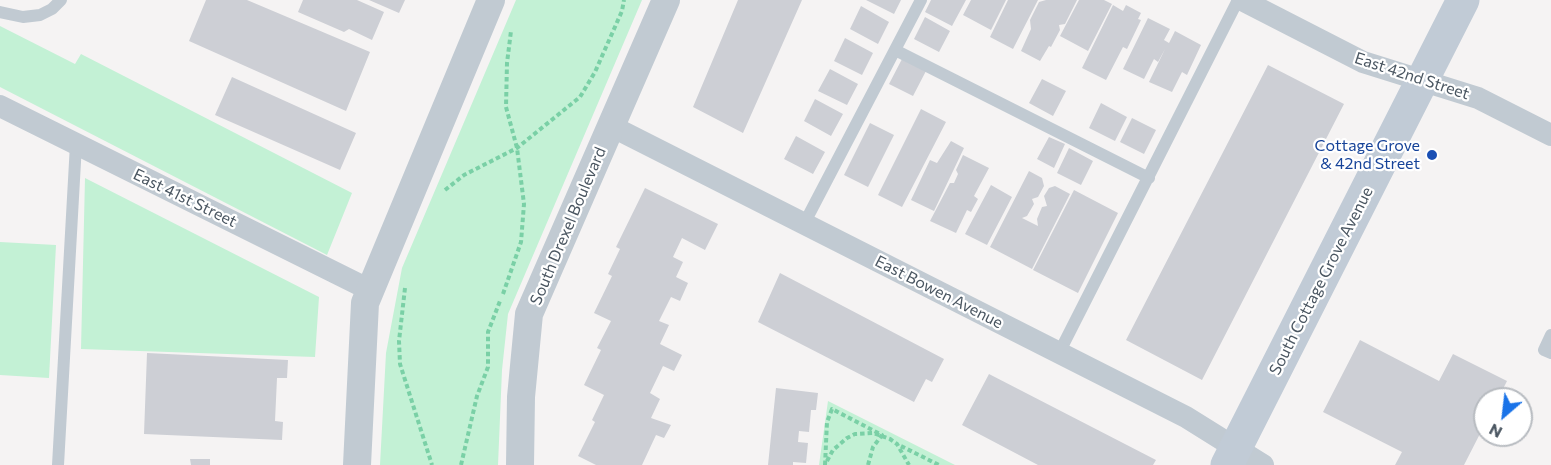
<!DOCTYPE html>
<style>
body{margin:0}
#map{position:relative;width:1551px;height:465px;overflow:hidden;background:#f5f3f3;font-family:Commissioner,sans-serif}
canvas{display:block}
.north{position:absolute;left:1473px;top:387px;width:60px;height:60px;box-sizing:border-box;background:#fff;border:2px solid #b7bbc0;border-radius:50%;rotate:208deg;font-size:16px;font-weight:700;line-height:24px;text-align:center;color:#4a5661}
.north::after{content:'';display:block;margin:auto;width:21px;height:27px;background:#1a73e8;clip-path:polygon(50% 0,100% 100%,50% 72%,0 100%)}
</style>
<div id="map">
<canvas width="1551" height="465"></canvas>
<div class="north">N</div>
</div>
<script>
const ctx = document.querySelector('canvas').getContext('2d');
ctx.lineJoin = 'round';
function fill(path, color) { ctx.fillStyle = color; ctx.fill(path, 'evenodd'); }
const poly = rows => new Path2D(rows.map(r => 'M' + r).join(''));
function stroke(path, color, width, dash) { ctx.strokeStyle = color; ctx.lineWidth = width; ctx.lineCap = dash ? 'butt' : 'round'; ctx.setLineDash(dash || []); ctx.stroke(path); }
function write(font, color, halo, rows, align = 'center') {
  ctx.font = font + ' Commissioner,sans-serif'; ctx.lineWidth = 4.5; ctx.setLineDash([]); ctx.textBaseline = 'middle'; ctx.strokeStyle = halo; ctx.fillStyle = color; for (const [text, x, y, turn = 0] of rows) {
    ctx.save(); ctx.translate(x, y); ctx.rotate((+turn || 0) * Math.PI / 180); ctx.textAlign = isNaN(turn) ? turn : align; if (halo) ctx.strokeText(text, 0, 0); ctx.fillText(text, 0, 0); ctx.restore();
  }
}
const green = poly([
 [516,0,642,0,508,314,502,370,498,465,380,465,386,353,402,268],
 [0,26,75,64,81,54,352,193,327,255,0,87],
 [85,178,319,297,315,357,81,349],
 [0,242,56,245,49,378,0,375],
 [828,401,955,465,819,465]
]);
const building = poly([
 [206,0,247,0,370,52,346,111,189,41],
 [303,0,357,0,384,12,372,40,349,29,344,32,298,12],
 [369,0,405,0,399,13],
 [738,0,802,0,743,133,693,107],
 [866,0,901,0,894,14],
 [931,0,966,0,952,26,925,12],
 [971,0,1006,0,991,30,963,15],
 [1008,0,1038,0,1013,49,990,37],
 [1046,0,1077,0,1065,24,1059,25,1060,30,1051,47,1049,46,1040,61,1021,51,1031,29,1030,20,1039,2],
 [1079,0,1104,0,1112,4,1088,51,1060,36],
 [1113,5,1123,11,1126,5,1141,13,1138,19,1141,20,1127,49,1123,47,1106,80,1082,68],
 [861,6,889,22,878,44,850,29],
 [925,17,950,31,939,52,914,39],
 [1148,18,1170,29,1164,40,1169,43,1175,31,1201,45,1187,75,1182,72,1172,92,1149,82,1165,49,1158,62,1154,59,1144,79,1123,69],
 [845,38,873,53,862,75,834,61],
 [902,59,926,71,913,96,889,84],
 [1268,65,1344,104,1202,380,1126,340],
 [830,69,858,84,847,105,818,91],
 [232,77,356,133,340,170,215,115],
 [1042,79,1066,91,1053,116,1029,103],
 [815,99,843,114,831,136,804,121],
 [1101,103,1127,117,1115,141,1089,128],
 [921,109,946,122,902,207,878,195],
 [1132,118,1156,130,1144,154,1120,142],
 [870,123,894,135,868,187,844,175],
 [796,136,825,152,813,174,784,159],
 [1049,137,1065,144,1054,168,1037,159],
 [951,141,964,148,934,211,911,200,930,160,937,163],
 [1069,148,1093,161,1081,185,1057,173],
 [963,155,989,168,974,196,978,199,971,212,967,210,956,233,930,221,950,183,954,183,958,174,956,170],
 [1029,171,1042,178,1044,186,1038,197,1032,199,1034,204,1027,216,1022,218,1038,226,1037,219,1042,207,1047,206,1044,196,1049,188,1055,186,1070,194,1032,269,990,247],
 [991,185,1012,197,987,245,965,234],
 [645,188,718,224,705,250,682,238,673,257,683,262,676,277,688,283,680,301,671,297,659,321,669,325,660,344,682,355,674,371,663,366,650,393,660,399,651,418,671,425,664,438,656,435,642,465,596,465,578,456,595,422,592,420,604,395,584,385,601,350,597,348,611,321,594,313,612,276,608,274,620,249,616,247],
 [1074,190,1118,213,1078,293,1033,270],
 [780,273,944,359,932,382,926,379,914,402,758,322],
 [1360,340,1439,381,1453,354,1507,381,1498,399,1485,399,1485,424,1464,465,1395,465,1402,452,1323,412],
 [147,353,288,360,287,378,277,378,275,421,283,422,282,440,144,434],
 [989,374,1156,460,1153,465,1038,465,962,425],
 [776,388,818,393,816,410,811,410,809,432,799,431,798,442,808,443,806,463,793,462,793,465,768,465],
 [190,459,210,459,210,465,191,465]
]);
const path = poly([
 [445,190,464,175,517,148,580,97,595,72,622,11,624,0],
 [405,288,399,341,400,364,432,465],
 [503,294,521,242,524,204,517,148,506,107,507,63,511,31],
 [901,446,939,465],
 [827,461,833,450,847,438,855,434,873,433,890,439,897,444,909,465],
 [461,465,477,396,488,367,488,332,500,301],
 [825,465,827,422,832,409,882,435,873,447,868,465]
]);
const service = poly([
 [0,12,23,17,40,15,52,9,61,0],
 [895,50,1149,178],
 [804,224,921,0],
 [1551,335,1544,350,1551,353],
 [1059,353,1238,0],
 [58,465,76,144]
]);
const minor = poly([
 [1242,0,1363,62,1478,98,1551,135],
 [0,106,370,290],
 [611,126,1186,417,1263,465]
]);
const tertiary = poly([
 [357,465,365,303,491,0],
 [520,465,521,397,529,314,666,0]
]);
const secondary = poly([
 [1227,465,1463,0]
]);
const markers = [
 [1432,155,6,"#1a4fb4"]
];
const streetNames = [
 ["East 42nd Street",1412,76,18],
 ["East 41st Street",185,198,26],
 ["South Drexel Boulevard",568,226,-67],
 ["South Cottage Grove Avenue",1321,281,-63],
 ["East Bowen Avenue",939,292,27]
];
const transitNames = [
 ["Cottage Grove",1420,146],
 ["& 42nd Street",1420,164]
];
fill(green, '#c3f1d5');
fill(building, '#cdcfd5');
stroke(path, '#7ad0a6', 4, [4.5, 3]);
stroke(service, '#c1cad2', 12);
stroke(minor, '#c1cad2', 22);
stroke(tertiary, '#c1cad2', 28);
stroke(secondary, '#c1cbd6', 33);
for (const [x, y, r, color] of markers) { const dot = new Path2D(); dot.arc(x, y, r, 0, 2 * Math.PI); ctx.fillStyle = color; ctx.fill(dot); stroke(dot, '#fff', 2); }
write('16px', '#4a5661', '#fff', streetNames);
write('16px', '#164399', '#fff', transitNames, 'right');
</script>
